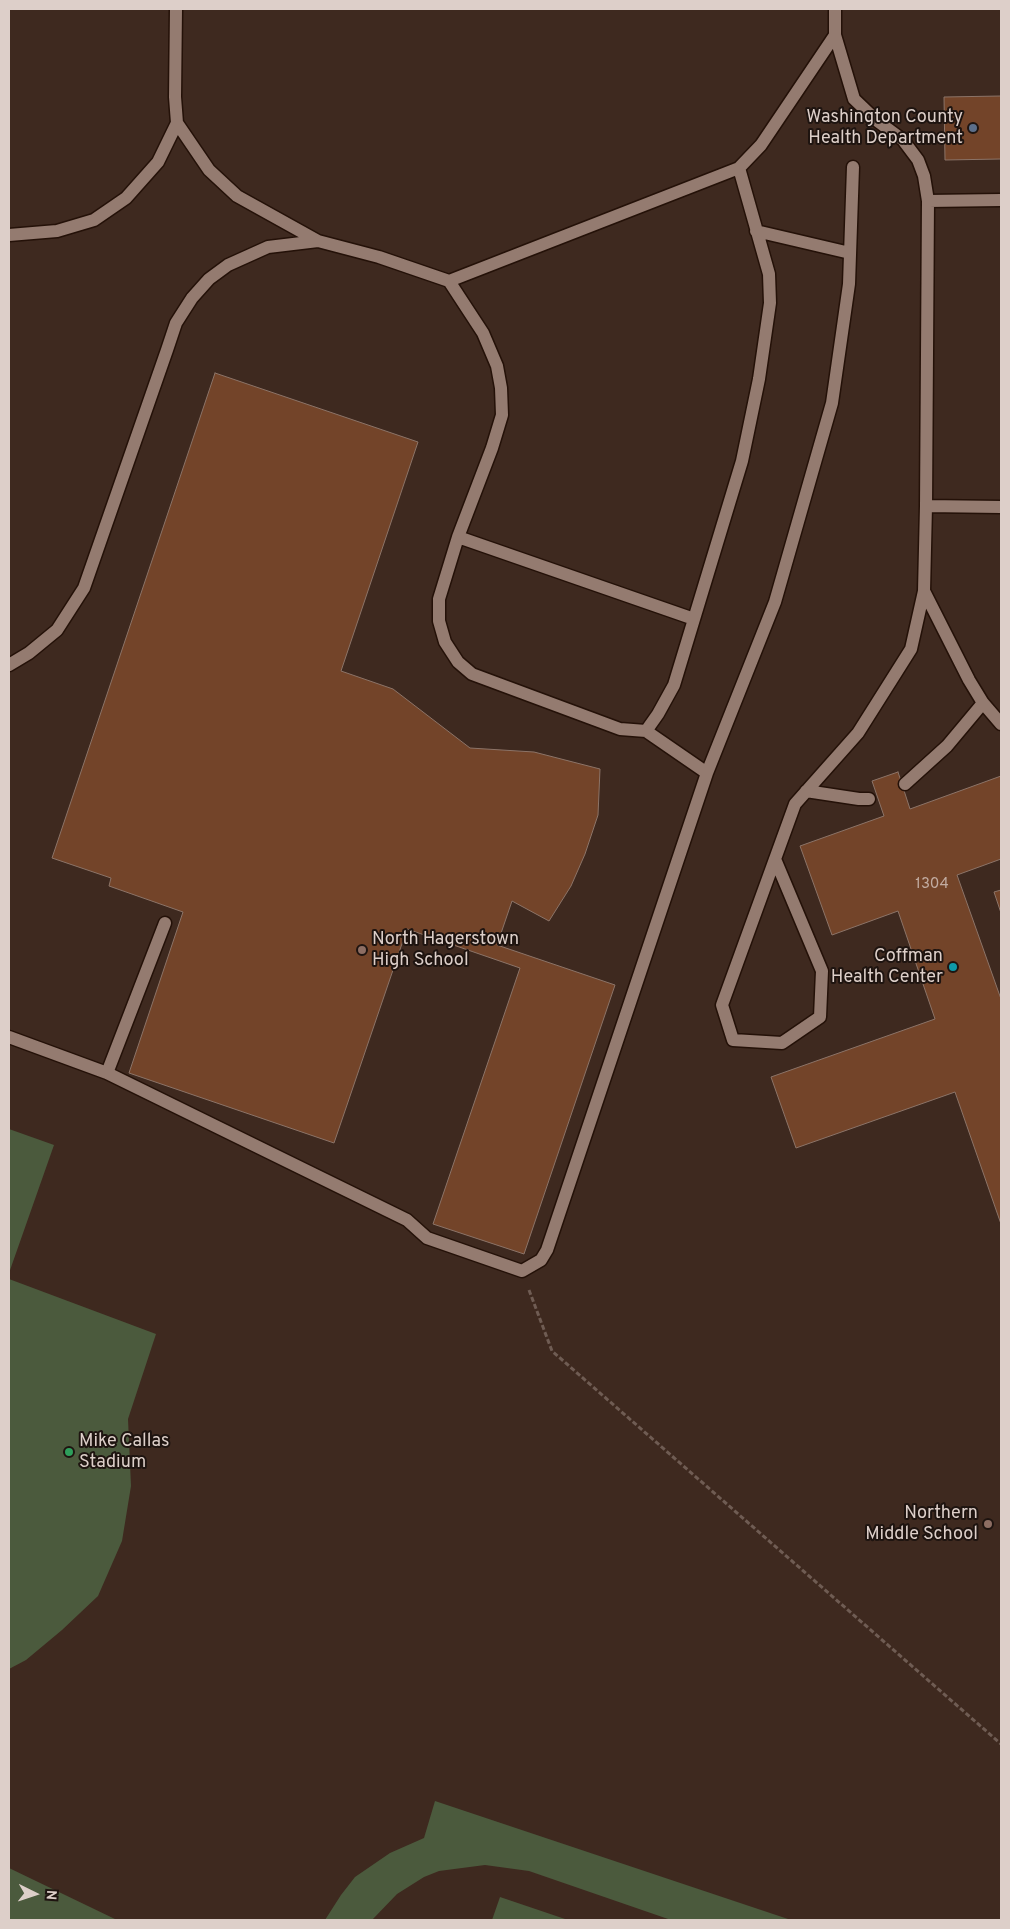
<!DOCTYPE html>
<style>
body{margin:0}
#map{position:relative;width:1010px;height:1929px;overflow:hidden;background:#3e291f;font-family:Overpass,sans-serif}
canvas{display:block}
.frame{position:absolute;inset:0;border:10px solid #ddcfc9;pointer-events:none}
.north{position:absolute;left:10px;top:1869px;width:50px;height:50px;-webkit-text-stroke:4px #1e1410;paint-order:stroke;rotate:94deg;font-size:14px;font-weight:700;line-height:20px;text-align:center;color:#ddcfc9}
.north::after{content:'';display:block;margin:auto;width:18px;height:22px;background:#ddcfc9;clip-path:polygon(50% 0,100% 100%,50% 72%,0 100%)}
</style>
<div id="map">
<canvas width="1010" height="1929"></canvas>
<div class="frame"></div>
<div class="north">N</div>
</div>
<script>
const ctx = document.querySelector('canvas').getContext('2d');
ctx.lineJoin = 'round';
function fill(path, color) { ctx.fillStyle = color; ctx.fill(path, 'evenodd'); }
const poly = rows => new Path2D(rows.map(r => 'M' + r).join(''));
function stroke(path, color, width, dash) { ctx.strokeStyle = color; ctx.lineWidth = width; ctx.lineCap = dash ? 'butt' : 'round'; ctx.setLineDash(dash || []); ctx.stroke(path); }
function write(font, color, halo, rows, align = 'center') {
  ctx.font = font + ' Overpass,sans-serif'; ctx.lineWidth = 4; ctx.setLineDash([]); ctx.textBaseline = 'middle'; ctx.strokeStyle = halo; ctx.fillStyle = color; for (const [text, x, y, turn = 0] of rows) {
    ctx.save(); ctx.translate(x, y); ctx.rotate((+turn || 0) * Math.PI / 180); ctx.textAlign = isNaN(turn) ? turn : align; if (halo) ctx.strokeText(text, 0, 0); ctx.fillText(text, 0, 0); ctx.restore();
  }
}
const green = poly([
 [9,1129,54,1145,9,1273],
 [9,1279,156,1334,128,1419,131,1486,122,1541,98,1596,62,1630,26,1660,9,1669],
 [435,1801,791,1920,671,1920,529,1871,485,1865,439,1871,424,1877,397,1894,372,1920,325,1920,341,1895,355,1877,390,1853,424,1838],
 [9,1868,117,1920,9,1920],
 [500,1897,568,1920,492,1920]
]);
const building = poly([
 [1001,96,1001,159,945,160,944,97,1001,96],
 [215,373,418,442,341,671,393,689,470,748,534,752,600,769,598,815,585,854,571,886,549,921,512,901,497,945,615,985,524,1254,433,1224,520,968,407,929,334,1143,129,1073,183,912,109,886,111,878,52,858,215,373],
 [898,772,910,809,1001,776,1001,859,957,875,1001,999,1001,1224,955,1092,796,1148,771,1077,935,1019,898,911,832,935,800,846,884,816,872,781,898,772],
 [1001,890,1001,913,994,892,1001,890]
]);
const path = poly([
 [529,1290,552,1351,1001,1744]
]);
const service = poly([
 [176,9,175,97,177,123,209,170,237,196,318,241,379,257,449,281,739,168,761,145,835,35,835,9],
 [835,35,854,99,876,120,903,140,918,160,924,176,928,201,926,506],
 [928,201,1001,200],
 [756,231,850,253],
 [9,235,57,231,94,220,126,198,158,162,177,123],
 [449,281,483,333,497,366,501,388,502,415,492,448,458,537,439,599,439,621,445,642,458,662,472,674,620,729,646,731,658,714,674,685,742,461,759,379,770,303,769,274,739,168],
 [458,537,694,619],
 [924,591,969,680,983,703,1001,724],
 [9,665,29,653,57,630,84,588,167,350,176,323,192,298,209,279,228,265,268,247,318,241],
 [646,731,707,773],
 [905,784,947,746,983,703],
 [806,791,859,799,869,799],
 [775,859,822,971,820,1017,782,1043,733,1040,722,1005,775,859,795,804,858,733,911,649,924,591,926,506,1001,507],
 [9,1037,107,1073,407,1220,427,1238,522,1271,541,1260,547,1250,707,773,775,602,832,403,849,284,853,167],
 [107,1073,165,923]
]);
const markers = [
 [973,128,5,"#5c6f8a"],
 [362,950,5,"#8d6e63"],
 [953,967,5,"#0f9aa8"],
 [69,1452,5,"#2e9e5b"],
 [988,1524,5,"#8d6e63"]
];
const numberNames = [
 ["1304",932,885]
];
const poiNames = [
 ["Washington County",963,118],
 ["Health Department",963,139],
 ["North Hagerstown",372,940,"left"],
 ["High School",372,961,"left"],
 ["Coffman",943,957],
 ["Health Center",943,978],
 ["Mike Callas",79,1442,"left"],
 ["Stadium",79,1463,"left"],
 ["Northern",978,1514],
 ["Middle School",978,1535]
];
fill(green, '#4b5a3d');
fill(building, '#734429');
stroke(building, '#8c7468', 1);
stroke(service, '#241108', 15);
stroke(path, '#6f5c53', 3, [5, 2.5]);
stroke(service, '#947b70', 12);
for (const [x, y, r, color] of markers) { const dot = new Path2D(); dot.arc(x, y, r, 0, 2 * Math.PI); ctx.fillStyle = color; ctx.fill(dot); stroke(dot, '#1e1410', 2); }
write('15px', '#c2aca1', null, numberNames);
write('18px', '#ddcfc9', '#1e1410', poiNames, 'right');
</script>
